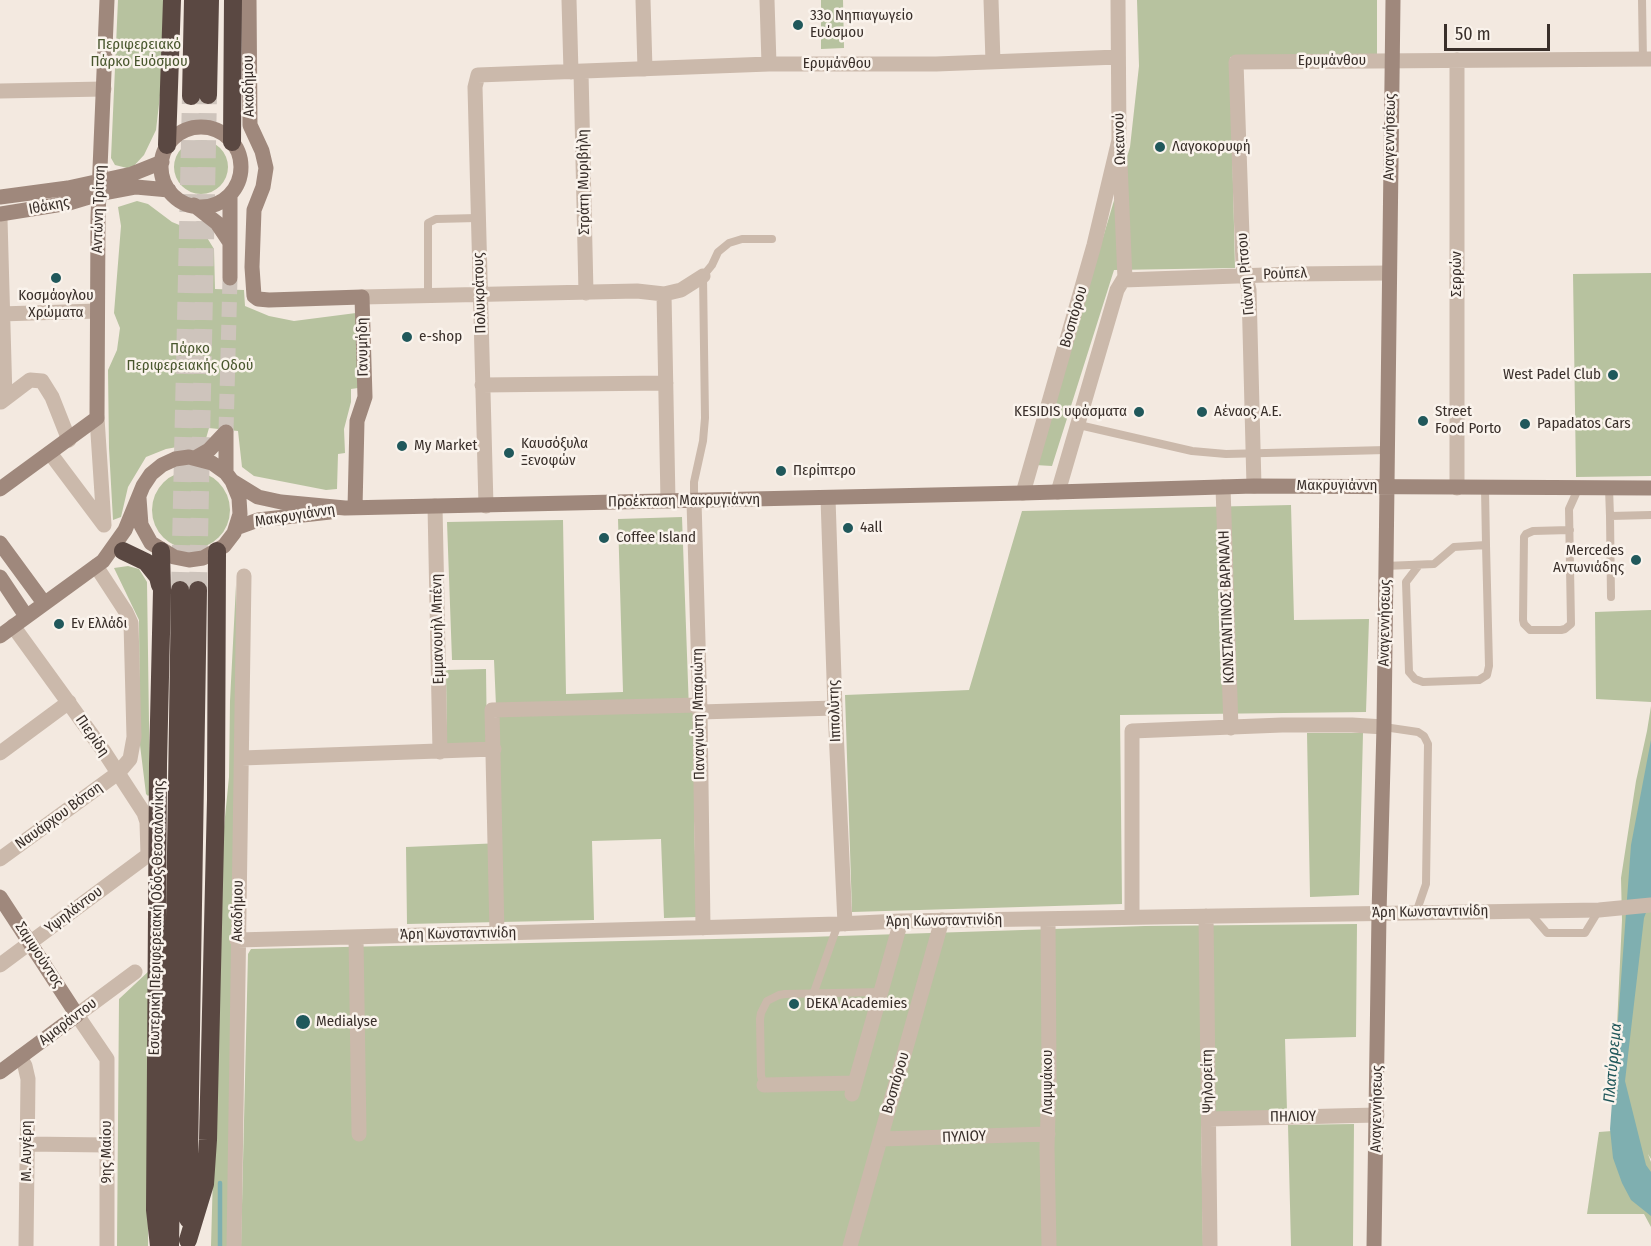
<!DOCTYPE html>
<meta charset="utf-8">
<style>
body{margin:0}
#map{position:relative;width:1651px;height:1246px;overflow:hidden;background:#f3e9e0;font-family:"Fira Sans Condensed",sans-serif}
canvas{display:block}
.scale{position:absolute;left:1444px;top:24px;width:106px;height:27px;box-sizing:border-box;border:3px solid #392f2a;border-top:0;padding-left:8px;font-size:18px;line-height:21px;white-space:nowrap;color:#392f2a;-webkit-text-stroke:4px #faf3ec;paint-order:stroke}
</style>
<div id="map">
<canvas width="1651" height="1246"></canvas>
<div class="scale">50 m</div>
</div>
<script>
const ctx = document.querySelector('canvas').getContext('2d');
ctx.lineJoin = 'round';
function fill(path, color) { ctx.fillStyle = color; ctx.fill(path, 'evenodd'); }
const poly = rows => new Path2D(rows.map(r => 'M' + r).join(''));
function stroke(path, color, width, dash) { ctx.strokeStyle = color; ctx.lineWidth = width; ctx.lineCap = dash ? 'butt' : 'round'; ctx.setLineDash(dash || []); ctx.stroke(path); }
function write(font, color, halo, rows, align = 'center') {
  ctx.font = font + ' "Fira Sans Condensed",sans-serif'; ctx.lineWidth = 5; ctx.setLineDash([]); ctx.textBaseline = 'middle'; ctx.strokeStyle = halo; ctx.fillStyle = color; for (const [text, x, y, turn = 0] of rows) {
    ctx.save(); ctx.translate(x, y); ctx.rotate((+turn || 0) * Math.PI / 180); ctx.textAlign = isNaN(turn) ? turn : align; if (halo) ctx.strokeText(text, 0, 0); ctx.fillText(text, 0, 0); ctx.restore();
  }
}
const green = poly([
 [118,0,165,0,162,78,156,130,144,155,131,169,115,165,111,158],
 [821,0,843,0,844,48,821,49],
 [1137,0,1377,0,1377,55,1230,57,1235,268,1114,270,1052,466,1035,465,1130,147,1139,66],
 '174 167a27 27 0 1 1 54 0a27 27 0 1 1-54 0Z',
 [137,201,148,204,172,222,206,236,214,249,215,289,244,290,245,306,269,316,294,321,356,313,358,388,351,389,351,402,344,429,345,453,338,454,337,489,326,490,254,476,242,467,238,431,209,428,205,442,166,449,146,457,128,487,121,517,113,520,109,448,108,370,117,350,120,328,114,313,121,226,118,207],
 [1651,273,1651,476,1576,477,1573,274],
 '152 510a39 39 0 1 1 78 0a39 39 0 1 1-78 0Z',
 [1291,505,1294,620,1369,619,1366,712,1120,715,1122,904,852,912,845,695,969,690,1022,511],
 [682,517,689,710,694,711,694,824,697,917,664,918,661,839,592,841,594,920,407,924,406,847,502,843,494,660,452,660,447,522,563,520,566,694,623,692,618,519],
 [128,566,139,569,147,582,150,794,148,796,146,794,140,745,139,620,114,568],
 [236,585,237,692,229,1246,211,1246,222,847,229,777,230,701],
 [1651,610,1651,702,1596,699,1595,612],
 [486,669,487,748,447,751,446,670],
 [1651,706,1651,1159,1648,1154,1651,1162,1651,1227,1644,1214,1587,1214,1599,1132,1612,1131,1622,920,1621,878,1636,781,1647,731],
 [1307,733,1363,733,1359,895,1310,897],
 [1357,924,1356,1037,1285,1039,1287,1111,1201,1114,1203,1246,241,1246,248,954,251,949,808,937,1145,926],
 [150,970,148,1246,117,1246,119,999],
 [1354,1124,1353,1246,1291,1246,1288,1125]
]);
const water = poly([
 [1651,740,1651,899,1644,918,1625,1081,1646,1165,1651,1172,1651,1216,1631,1200,1622,1183,1613,1158,1610,1129,1631,845]
]);
const stream = poly([
 [220,1183,220,1246]
]);
const secondaryTunnel = poly([
 [226,432,230,278]
]);
const highwayTunnel = poly([
 [180,590,191,96],
 [198,590,208,95]
]);
const lane = poly([
 [1642,0,1643,60],
 [428,296,428,223,436,219,477,218],
 [1079,425,1192,451,1226,454,1386,450],
 [1485,488,1486,545],
 [1609,488,1610,516,1651,515],
 [694,501,694,482,703,441,705,418,703,276,712,265,718,252,729,243,742,239,772,239],
 [1610,516,1611,597],
 [1570,530,1533,531,1526,534,1524,537,1523,620,1524,624,1530,630,1561,630,1565,629,1571,624,1569,509,1578,489],
 [1385,566,1434,564,1454,547,1486,545,1489,666,1487,675,1479,680,1423,682,1415,679,1409,672,1406,582,1419,565],
 [1384,727,1418,732,1424,736,1428,744,1426,884,1416,913],
 [1529,912,1547,933,1585,933,1599,910],
 [814,992,838,924],
 [764,1085,761,1076,760,1019,761,1013,767,1001,779,995,785,994,881,992]
]);
const street = poly([
 [569,0,571,72],
 [643,0,645,69],
 [767,0,769,64],
 [991,0,993,62],
 [1118,0,1119,140,1125,279],
 [581,72,586,293],
 [0,91,104,89],
 [0,219,5,399],
 [664,294,668,501],
 [362,297,637,291,664,294,681,290,703,276],
 [0,314,97,311],
 [482,385,666,383],
 [1,402,30,380,42,381,52,397,69,440],
 [97,418,104,525],
 [50,453,104,525],
 [1254,486,1249,290,1243,265,1236,62,1651,59],
 [1223,487,1231,728],
 [1457,488,1457,60],
 [1058,492,1117,290,1123,280,1294,274,1389,273],
 [1023,493,1094,245,1119,140],
 [828,498,835,708,845,924],
 [694,501,700,712,703,928],
 [435,506,440,752],
 [486,506,475,87,478,75,769,64,936,64,1118,57],
 [700,712,835,708],
 [0,753,69,702],
 [242,758,494,749],
 [0,859,118,773,130,759,134,737,131,623,126,612,96,566],
 [1206,916,1210,1246],
 [1132,917,1132,731,1282,725,1352,725,1384,727],
 [1048,919,1049,1079,1047,1148,1049,1246],
 [497,933,492,710,699,705],
 [356,937,359,1134],
 [237,940,838,924,901,921,1599,910,1651,905],
 [0,965,148,855,147,822,144,813,105,753,13,626],
 [20,1057,25,1066,28,1079,26,1246],
 [764,1085,855,1083],
 [852,1094,901,921],
 [1209,1119,1377,1115],
 [881,1139,1048,1134],
 [27,1144,107,1145],
 [107,1246,107,1059,77,1015,135,972],
 [234,1246,244,576],
 [850,1246,942,920]
]);
const secondary = poly([
 [249,0,250,125,262,151,266,168,263,187,254,210,252,267,254,296,258,299,269,300,362,297,365,397,357,421,355,508],
 '161 167a40 40 0 1 1 80 0a40 40 0 1 1-80 0Z',
 [0,197,68,188,132,174,162,162],
 [194,205,217,223,229,241],
 [0,214,69,203,99,194,136,187,169,190],
 [230,278,230,196],
 [195,458,209,450,226,432],
 [226,473,226,432],
 [232,481,258,497,281,502,345,508,1023,493,1254,486,1651,488],
 [0,489,97,418,98,217,107,0],
 [236,528,258,520,330,512],
 [0,543,44,603],
 [0,577,26,616],
 [0,636,103,561,125,530,143,486,151,474,162,465,175,459,189,457,212,463,226,473,232,481,239,498,240,514,234,533,224,546,203,558,189,560,174,557,151,543,141,525,139,498],
 [0,897,77,1015,0,1072],
 [1374,1246,1379,914,1384,727,1393,0]
]);
const highway = poly([
 [208,95,210,0],
 [191,96,193,0],
 [232,142,233,0],
 [167,145,172,0],
 [123,551,146,562,158,577,160,585],
 [188,1219,198,590],
 [188,1240,205,1184,208,1140,216,799,217,551],
 [159,1246,155,1210,158,764,162,590,161,551],
 [170,1246,180,590]
]);
const markers = [
 [798,25,6,"#20585b"],
 [1160,147,6,"#20585b"],
 [56,278,6,"#20585b"],
 [407,337,6,"#20585b"],
 [1613,375,6,"#20585b"],
 [1139,412,6,"#20585b"],
 [1202,412,6,"#20585b"],
 [1423,421,6,"#20585b"],
 [1525,424,6,"#20585b"],
 [402,446,6,"#20585b"],
 [509,453,6,"#20585b"],
 [781,471,6,"#20585b"],
 [848,528,6,"#20585b"],
 [604,538,6,"#20585b"],
 [1636,560,6,"#20585b"],
 [59,624,6,"#20585b"],
 [794,1004,6,"#20585b"],
 [303,1022,8,"#20585b"]
];
const poiNames = [
 ["33ο Νηπιαγωγείο",810,16],
 ["Ευόσμου",810,33],
 ["Λαγοκορυφή",1172,147],
 ["Κοσμάογλου",56,296,"center"],
 ["Χρώματα",56,313,"center"],
 ["e-shop",419,337],
 ["West Padel Club",1601,375,"right"],
 ["KESIDIS υφάσματα",1127,412,"right"],
 ["Αέναος Α.Ε.",1214,412],
 ["Street",1435,412],
 ["Food Porto",1435,429],
 ["Papadatos Cars",1537,424],
 ["Καυσόξυλα",521,444],
 ["Ξενοφών",521,461],
 ["Μy Μarket",414,446],
 ["Περίπτερο",793,471],
 ["4all",860,528],
 ["Coffee Island",616,538],
 ["Mercedes",1624,551,"right"],
 ["Αντωνιάδης",1624,568,"right"],
 ["Εν Ελλάδι",71,624],
 ["DEKA Academies",806,1004],
 ["Medialyse",316,1022]
];
const parkNames = [
 ["Περιφερειακό",139,45],
 ["Πάρκο Ευόσμου",139,62],
 ["Πάρκο",190,349],
 ["Περιφερειακής Οδού",190,366]
];
const streetNames = [
 ["Ερυμάνθου",1332,61],
 ["Ερυμάνθου",837,64],
 ["Ακαδήμου",249,86,-91],
 ["Αναγεννήσεως",1390,137,-89],
 ["Ωκεανού",1120,139,-92],
 ["Στράτη Μυριβήλη",584,182,-91],
 ["Ιθάκης",49,206,-11],
 ["Αντώνη Τρίτση",99,209,-88],
 ["Γιάννη Ρίτσου",1246,274,-95],
 ["Ρούπελ",1285,274,-2],
 ["Σερρών",1457,274,-90],
 ["Πολυκράτους",480,293,-92],
 ["Βοσπόρου",1074,317,-74],
 ["Γανυμήδη",363,347,-91],
 ["Μακρυγιάννη",1337,486],
 ["Προέκταση Μακρυγιάννη",684,501,-1],
 ["Μακρυγιάννη",295,516,-9],
 ["ΚΩΝΣΤΑΝΤΙΝΟΣ ΒΑΡΝΑΛΗ",1227,607,-92],
 ["Αναγεννήσεως",1385,623,-89],
 ["Εμμανουήλ Μπένη",438,629,-91],
 ["Ιππολύτης",835,711,-92],
 ["Παναγιώτη Μπαριώτη",699,714,-91],
 ["Πιερίδη",92,736,55],
 ["Ναυάρχου Βότση",59,816,-36],
 ["Υψηλάντου",74,910,-37],
 ["Ακαδήμου",238,911,-89],
 ["Άρη Κωνσταντινίδη",1430,912,-1],
 ["Εσωτερική Περιφερειακή Οδός Θεσσαλονίκης",157,918,-89],
 ["Άρη Κωνσταντινίδη",944,921,-1],
 ["Άρη Κωνσταντινίδη",458,934,-1],
 ["Σαμψούντος",39,955,57],
 ["Αμαράντου",68,1022,-37],
 ["Ψηλορείτη",1208,1081,-91],
 ["Λαμψάκου",1048,1082,-90],
 ["Βοσπόρου",896,1083,-74],
 ["Αναγεννήσεως",1377,1109,-89],
 ["ΠΗΛΙΟΥ",1293,1117,-1],
 ["ΠΥΛΙΟΥ",964,1137,-2],
 ["Μ. Αυγέρη",27,1151,-90],
 ["9ης Μαίου",107,1152,-90]
];
const waterNames = [
 ["Πλατύρρεμα",1613,1063,-85]
];
fill(green, '#b7c29f');
fill(water, '#7fafb0');
stroke(stream, '#7fafb0', 4.5);
stroke(secondaryTunnel, '#cec4bc', 15, [15, 8]);
stroke(highwayTunnel, '#cec4bc', 18, [18, 9]);
stroke(lane, '#cbb9ab', 8);
stroke(street, '#cbb9ab', 15);
stroke(secondary, '#9f887c', 15);
stroke(highway, '#5a4842', 18);
for (const [x, y, r, color] of markers) { const dot = new Path2D(); dot.arc(x, y, r, 0, 2 * Math.PI); ctx.fillStyle = color; ctx.fill(dot); stroke(dot, '#faf3ec', 2); }
write('15px', '#392f2a', '#faf3ec', poiNames, 'left');
write('15px', '#49572e', '#faf3ec', parkNames);
write('15px', '#392f2a', '#faf3ec', streetNames);
write('italic 16px', '#20585b', '#faf3ec', waterNames);
</script>
